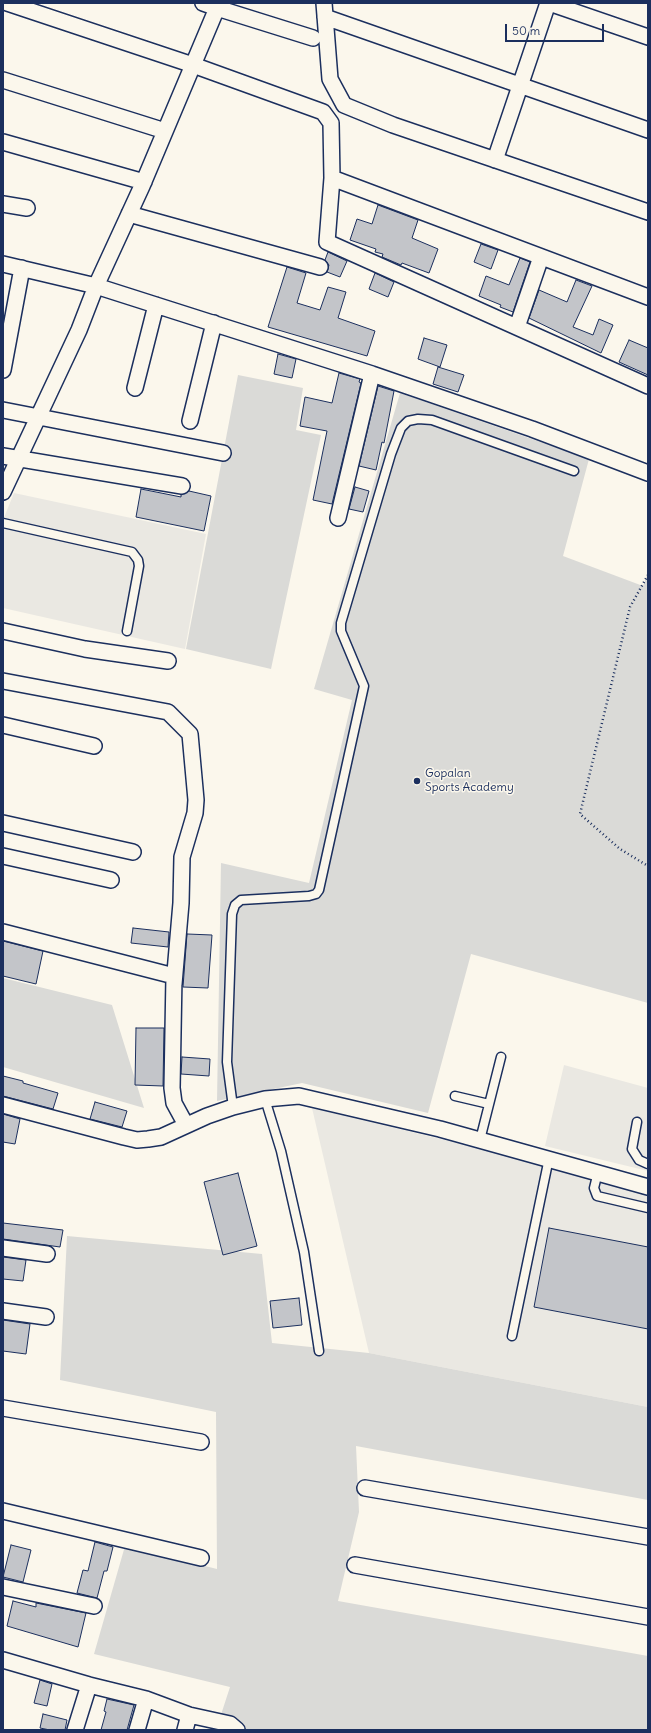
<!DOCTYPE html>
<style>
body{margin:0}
#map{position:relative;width:651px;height:1733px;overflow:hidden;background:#fbf7ec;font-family:Delius,sans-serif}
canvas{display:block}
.frame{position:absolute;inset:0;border:4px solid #1b2f5e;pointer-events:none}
.scale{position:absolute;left:505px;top:24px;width:99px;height:18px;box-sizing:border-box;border:2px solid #1b2f5e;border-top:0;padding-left:5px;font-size:12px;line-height:14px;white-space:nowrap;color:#1b2f5e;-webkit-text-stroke:3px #fbf7ec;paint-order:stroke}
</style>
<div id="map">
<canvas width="651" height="1733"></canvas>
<div class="frame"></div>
<div class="scale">50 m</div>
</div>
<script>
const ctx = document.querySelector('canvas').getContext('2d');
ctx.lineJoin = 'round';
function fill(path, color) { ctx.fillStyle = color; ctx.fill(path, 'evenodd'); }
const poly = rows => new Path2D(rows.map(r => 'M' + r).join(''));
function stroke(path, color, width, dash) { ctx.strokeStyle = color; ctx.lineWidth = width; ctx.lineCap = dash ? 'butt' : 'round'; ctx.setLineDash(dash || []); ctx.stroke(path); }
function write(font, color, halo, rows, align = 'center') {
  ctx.font = font + ' Delius,sans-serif'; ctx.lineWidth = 3; ctx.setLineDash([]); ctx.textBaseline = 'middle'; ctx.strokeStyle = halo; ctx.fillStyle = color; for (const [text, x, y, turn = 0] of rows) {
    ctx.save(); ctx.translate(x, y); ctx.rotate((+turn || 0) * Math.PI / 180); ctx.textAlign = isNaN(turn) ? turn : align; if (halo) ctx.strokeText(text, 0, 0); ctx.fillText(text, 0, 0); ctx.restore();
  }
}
const built = poly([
 [14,493,206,534,185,649,3,608,3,520],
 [564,1065,648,1088,648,1171,545,1146],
 [312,1108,648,1189,648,1407,369,1353]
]);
const green = poly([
 [238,375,303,388,296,430,321,435,271,669,186,649],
 [400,393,589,459,563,556,643,586,648,573,648,1003,471,954,428,1113,302,1083,217,1101,221,863,309,883,352,700,314,689],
 [3,978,112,1005,144,1108,3,1067],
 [67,1236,262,1254,272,1343,369,1353,648,1407,648,1500,356,1446,359,1512,338,1601,648,1656,648,1730,216,1730,230,1687,94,1654,125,1546,217,1569,216,1412,60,1380]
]);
const building = poly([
 [378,205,418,220,412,238,438,249,429,273,402,263,401,265,382,257,383,254,375,252,376,249,350,240,357,219,372,224,378,205],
 [481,244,498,250,491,269,474,262,481,244],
 [328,252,347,261,340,277,327,272,329,265,325,260,328,252],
 [520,258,530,262,513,312,500,307,501,305,479,296,486,276,509,285,520,258],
 [287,267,306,273,297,303,320,310,328,287,346,292,338,318,375,331,367,356,268,327,287,267],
 [375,273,394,282,388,297,369,289,375,273],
 [576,280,592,286,573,327,593,335,599,319,613,325,601,353,529,318,539,290,567,302,576,280],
 [424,338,447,345,440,367,418,359,424,338],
 [629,340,648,348,648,375,619,362,629,340],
 [278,354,296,359,292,378,274,374,278,354],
 [438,367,464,375,458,392,433,384,438,367],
 [339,373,360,379,359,382,361,383,332,504,313,500,327,431,300,426,305,397,332,403,339,373],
 [378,386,394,391,384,443,382,442,376,470,359,466,378,386],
 [355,487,369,491,363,512,349,509,355,487],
 [141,489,181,497,181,495,189,491,211,496,204,531,136,517,141,489],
 [133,928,169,932,168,947,131,943,133,928],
 [187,934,212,935,208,988,183,987,187,934],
 [3,941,43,951,36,984,3,976,3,941],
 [136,1028,164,1028,163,1086,135,1085,136,1028],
 [182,1057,210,1059,209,1076,181,1074,182,1057],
 [3,1076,23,1081,23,1083,58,1093,53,1109,3,1096,3,1076],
 [95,1102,127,1111,122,1127,90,1119,95,1102],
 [3,1114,20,1119,15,1144,3,1142,3,1114],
 [238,1173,257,1246,223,1255,204,1182,238,1173],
 [3,1223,63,1230,60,1247,3,1239,3,1223],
 [549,1228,648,1247,648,1329,534,1307,549,1228],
 [3,1257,26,1260,23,1281,3,1279,3,1257],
 [299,1298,302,1325,273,1328,270,1301,299,1298],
 [3,1320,30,1324,26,1354,3,1351,3,1320],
 [95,1542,113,1547,107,1571,104,1571,97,1598,77,1593,83,1570,88,1571,95,1542],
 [11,1545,31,1550,23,1582,3,1577,11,1545],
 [13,1601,36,1607,36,1603,86,1613,78,1647,7,1626,13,1601],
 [40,1680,52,1684,47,1706,34,1703,40,1680],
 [107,1699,134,1705,127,1730,101,1730,106,1712,104,1711,107,1699],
 [43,1714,67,1720,65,1730,50,1730,40,1728,43,1714]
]);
const path = poly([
 [648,575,630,607,580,814,620,849,648,866]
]);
const lane = poly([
 [3,523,132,552,138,560,139,566,127,631],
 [455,1096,489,1104],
 [265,1099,281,1151,304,1252,319,1351],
 [233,1107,227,1062,232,914,235,905,241,900,309,896,316,894,319,890,364,686,341,631,341,623,391,454,401,428,408,421,418,419,432,420,574,471],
 [637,1122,632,1149,639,1160,648,1164],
 [480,1140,501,1057],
 [598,1172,594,1188,597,1196,648,1208],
 [512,1336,549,1158]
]);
const street = poly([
 [7,3,193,65,323,112,331,123,332,178,648,297],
 [219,3,217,8,313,38],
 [324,3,330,79,344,105,393,125,648,212],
 [549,3,648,37],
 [325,17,648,130],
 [3,80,165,131],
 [3,142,144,182],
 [495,160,548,3],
 [332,178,327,242,648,386],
 [3,204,27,208],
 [129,214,320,267],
 [3,264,96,286,372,374,532,429,648,473],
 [517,327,541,257],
 [3,370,22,268],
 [135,388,156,305],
 [3,410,223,453],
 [190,421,214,323],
 [3,456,182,486],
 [3,492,79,330,96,286,142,186,217,8,203,3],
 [338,518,372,374],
 [3,631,85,649,168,661],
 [3,681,168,712,190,734,196,800,195,813,182,857,181,903,174,984],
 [3,725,94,746],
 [3,823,133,852],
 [3,856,111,880],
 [3,932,174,976,172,1088,174,1103,186,1125],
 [3,1105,124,1137,137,1140,148,1139,161,1137,207,1116,233,1107,265,1099,299,1096,440,1129,648,1187],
 [3,1248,47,1254],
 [3,1311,46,1317],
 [3,1408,201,1442],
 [365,1488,648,1537],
 [3,1511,201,1558],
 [355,1565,648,1617],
 [3,1587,94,1606],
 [3,1660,89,1685,146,1699,189,1715,230,1724,237,1730],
 [75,1730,89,1685],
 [137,1730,146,1699],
 [185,1730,189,1715]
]);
const markers = [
 [417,781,4,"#1b2f5e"]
];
const poiNames = [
 ["Gopalan",425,774],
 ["Sports Academy",425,788]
];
fill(built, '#eae8e2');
fill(green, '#dadad7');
fill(building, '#c3c5c9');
stroke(building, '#1b2f5e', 1);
stroke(lane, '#1b2f5e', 11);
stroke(street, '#1b2f5e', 18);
stroke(path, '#1b2f5e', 2.5, [1, 3]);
stroke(lane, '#fbf7ec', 8);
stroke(street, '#fbf7ec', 15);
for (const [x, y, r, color] of markers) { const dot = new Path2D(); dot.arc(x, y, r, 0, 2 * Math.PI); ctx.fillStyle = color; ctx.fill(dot); stroke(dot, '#fbf7ec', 1.5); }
write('12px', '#1b2f5e', '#fbf7ec', poiNames, 'left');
</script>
